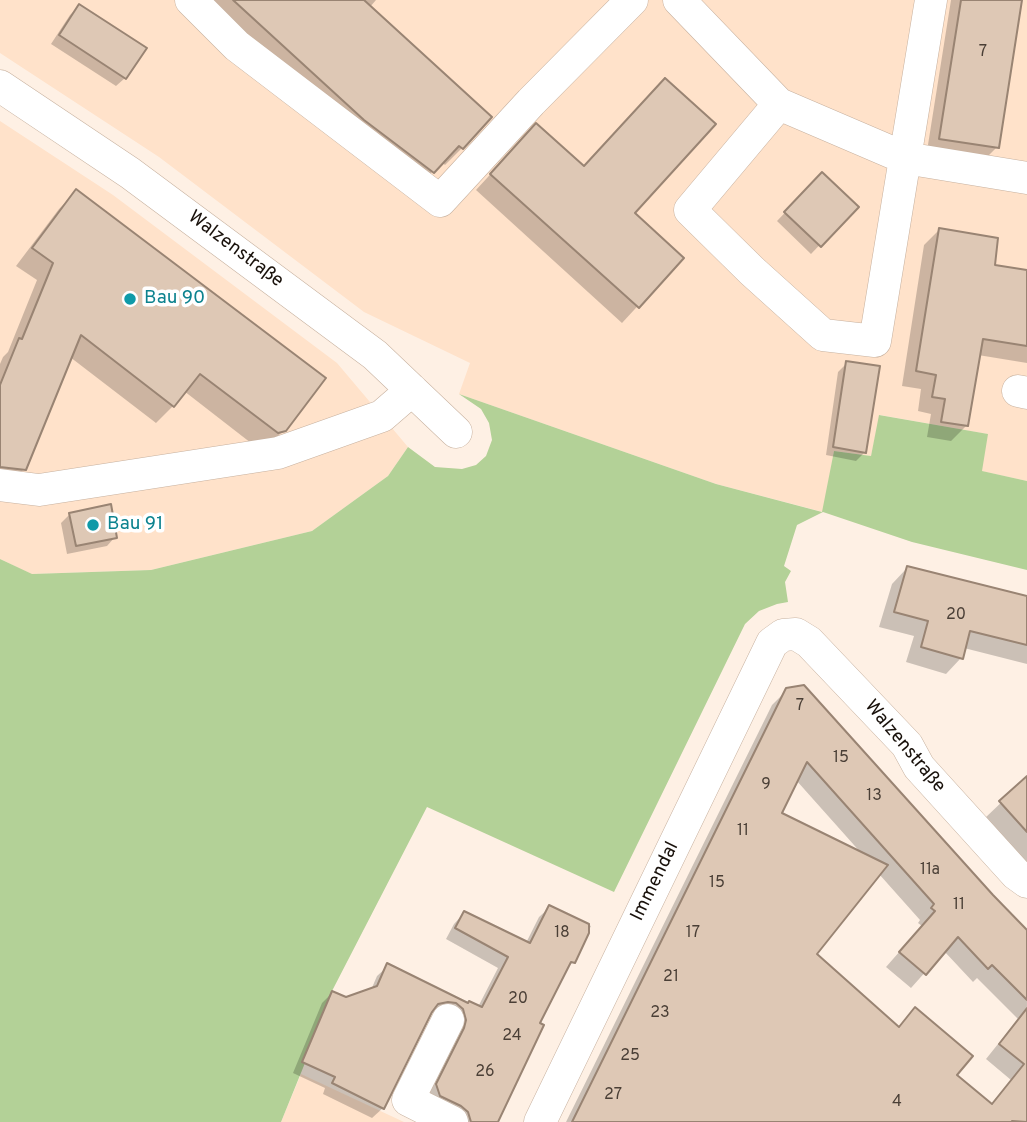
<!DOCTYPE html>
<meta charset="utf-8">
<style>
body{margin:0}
canvas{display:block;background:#fef0e4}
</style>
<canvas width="1027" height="1122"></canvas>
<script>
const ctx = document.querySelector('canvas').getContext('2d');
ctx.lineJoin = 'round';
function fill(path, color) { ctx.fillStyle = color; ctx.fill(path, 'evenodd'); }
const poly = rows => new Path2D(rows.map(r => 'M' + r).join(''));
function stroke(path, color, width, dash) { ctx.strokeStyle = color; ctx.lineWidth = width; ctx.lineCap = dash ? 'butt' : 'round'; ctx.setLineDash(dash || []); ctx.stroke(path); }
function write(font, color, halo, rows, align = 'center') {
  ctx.font = font + ' Overpass,sans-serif'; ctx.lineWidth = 7; ctx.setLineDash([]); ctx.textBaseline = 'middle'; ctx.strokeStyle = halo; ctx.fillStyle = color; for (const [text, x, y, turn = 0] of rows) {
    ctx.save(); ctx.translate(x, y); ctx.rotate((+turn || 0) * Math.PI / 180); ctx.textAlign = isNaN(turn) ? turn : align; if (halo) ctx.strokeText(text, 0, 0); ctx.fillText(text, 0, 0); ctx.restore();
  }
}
const built = poly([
 [0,0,1027,0,1027,481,981,471,987,434,880,415,871,456,834,451,823,512,716,484,459,394,470,363,364,312,159,157,0,53],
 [0,121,113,195,337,363,408,447,388,476,312,531,151,570,31,574,0,559],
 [301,1074,404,1122,281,1122]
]);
const green = poly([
 [459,394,716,484,822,512,834,451,871,456,879,415,988,434,982,471,1027,481,1027,570,912,542,823,512,797,525,784,566,791,571,785,582,788,602,777,604,759,611,745,624,614,892,427,807,332,991,302,1061,305,1063,281,1122,0,1122,0,559,32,574,151,570,312,531,388,476,408,447,435,467,462,469,476,465,486,456,492,440,489,423,481,409]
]);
const shadow = poly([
 [198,0,376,0,370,7,462,148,445,165,442,162,415,189],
 [951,0,1021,0,997,147,984,160,927,151],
 [79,6,125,78,116,86,51,44,70,15],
 [521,141,632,213,682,258,622,323,476,190],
 [822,174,856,207,811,254,777,221],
 [76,192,285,429,267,447,260,450,184,391,173,406,156,423,70,357,24,469,7,486,0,485,0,364,3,357,8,352,37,280,16,266,59,209],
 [939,230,993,266,1027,272,1027,363,978,355,966,426,951,441,927,437,931,414,918,411,921,389,902,386,924,245],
 [847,363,864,453,856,461,826,455,838,372],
 [70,514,115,537,107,546,67,554,61,523],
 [907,568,1027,598,1027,664,964,648,961,658,946,674,906,662,914,636,879,627,892,584],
 [787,690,1027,933,1027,1122,566,1122,772,705],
 [796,780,862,854,779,814],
 [879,874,920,920,918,923,922,926,886,967,911,988,944,951,973,982,977,978,1018,1019,986,1059,1011,1080,990,1105,955,1075,915,1009,897,1028,814,954],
 [1027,778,1027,865,985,818],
 [550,907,591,926,573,962,563,972,538,1024,496,1122,456,1122,427,1096,436,1012,429,1014,383,1108,372,1118,323,1094,325,1088,293,1073,322,1003,332,993,346,999,371,990,377,976,388,966,467,1004,478,1007,498,968,446,939,454,924,464,913,526,943,539,917]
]);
const building = poly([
 [233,0,364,0,492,117,463,149,459,146,434,173,364,120,233,0],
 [961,0,1022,0,999,148,939,139,961,0],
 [79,4,147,48,126,79,59,35,79,4],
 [665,78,716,124,635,213,684,258,639,308,490,174,536,123,584,166,665,78],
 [822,172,859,207,821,247,784,212,822,172],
 [76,189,326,378,286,431,278,433,200,374,174,407,81,335,26,470,0,467,0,385,19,338,22,339,53,263,32,248,76,189],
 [939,228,998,238,995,265,1027,270,1027,346,983,339,968,426,941,422,945,399,932,397,936,375,916,371,939,228],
 [846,361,880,366,866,453,833,447,846,361],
 [111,504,117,538,76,546,69,513,111,504],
 [907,566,1027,596,1027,645,970,631,963,659,921,647,928,621,894,612,907,566],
 [804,685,993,895,1027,930,1027,1000,992,965,988,969,958,937,926,975,899,952,935,911,931,908,934,904,807,762,782,813,888,865,817,954,899,1027,915,1007,973,1056,957,1075,992,1104,1024,1064,999,1044,1027,1008,1027,1122,1012,1121,1014,1122,572,1122,786,688,804,685],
 [1027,776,1027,832,999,801,1027,776],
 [549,905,589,924,589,933,575,963,571,962,540,1023,544,1025,498,1122,471,1122,468,1112,461,1106,440,1096,436,1084,464,1028,466,1020,463,1009,456,1003,448,1002,438,1004,432,1012,384,1109,332,1083,335,1077,302,1062,332,991,346,997,377,986,387,963,468,1003,469,1001,482,1007,508,957,455,928,464,911,530,943,549,905]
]);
const minor = poly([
 [191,0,237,46,440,201,531,102,632,0],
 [679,0,779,104,905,158,1027,178],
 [0,86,130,173,375,355,456,432],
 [779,104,690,210,752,271,823,335,875,341,931,0],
 [1018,391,1027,393],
 [0,485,39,490,278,453,382,416,412,390],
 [448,1020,408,1100,452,1122],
 [540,1122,772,643,783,635,796,634,809,642,907,745,919,767,1016,874,1027,882]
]);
const markers = [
 [130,299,7,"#0f9aa8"],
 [93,525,7,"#0f9aa8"]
];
const numberNames = [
 ["7",983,53],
 ["20",956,616],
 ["7",800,707],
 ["15",841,759],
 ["9",766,786],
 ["13",874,797],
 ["11",743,832],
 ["11a",930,871],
 ["15",717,884],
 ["11",959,906],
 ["18",562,934],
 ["17",693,934],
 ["21",671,978],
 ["20",518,1000],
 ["23",660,1014],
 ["24",512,1037],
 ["25",630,1057],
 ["26",485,1073],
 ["27",613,1096],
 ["4",897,1103]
];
const streetNames = [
 ["Walzenstraße",235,250,37],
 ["Walzenstraße",904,747,50],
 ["Immendal",656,882,-64]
];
const cultureNames = [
 ["Bau 90",144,299],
 ["Bau 91",107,525]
];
fill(built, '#ffe2ca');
fill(green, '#b3d197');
fill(shadow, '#0003');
fill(building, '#dec8b5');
stroke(building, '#998473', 2);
stroke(minor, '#c7b19f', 33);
stroke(minor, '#fff', 32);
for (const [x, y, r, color] of markers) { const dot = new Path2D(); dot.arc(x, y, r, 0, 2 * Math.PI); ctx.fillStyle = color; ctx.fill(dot); stroke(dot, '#fff', 2.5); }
write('16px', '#4a3f36', null, numberNames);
write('19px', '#19110b', '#fff', streetNames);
write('19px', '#0d838f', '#fff', cultureNames, 'left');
</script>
